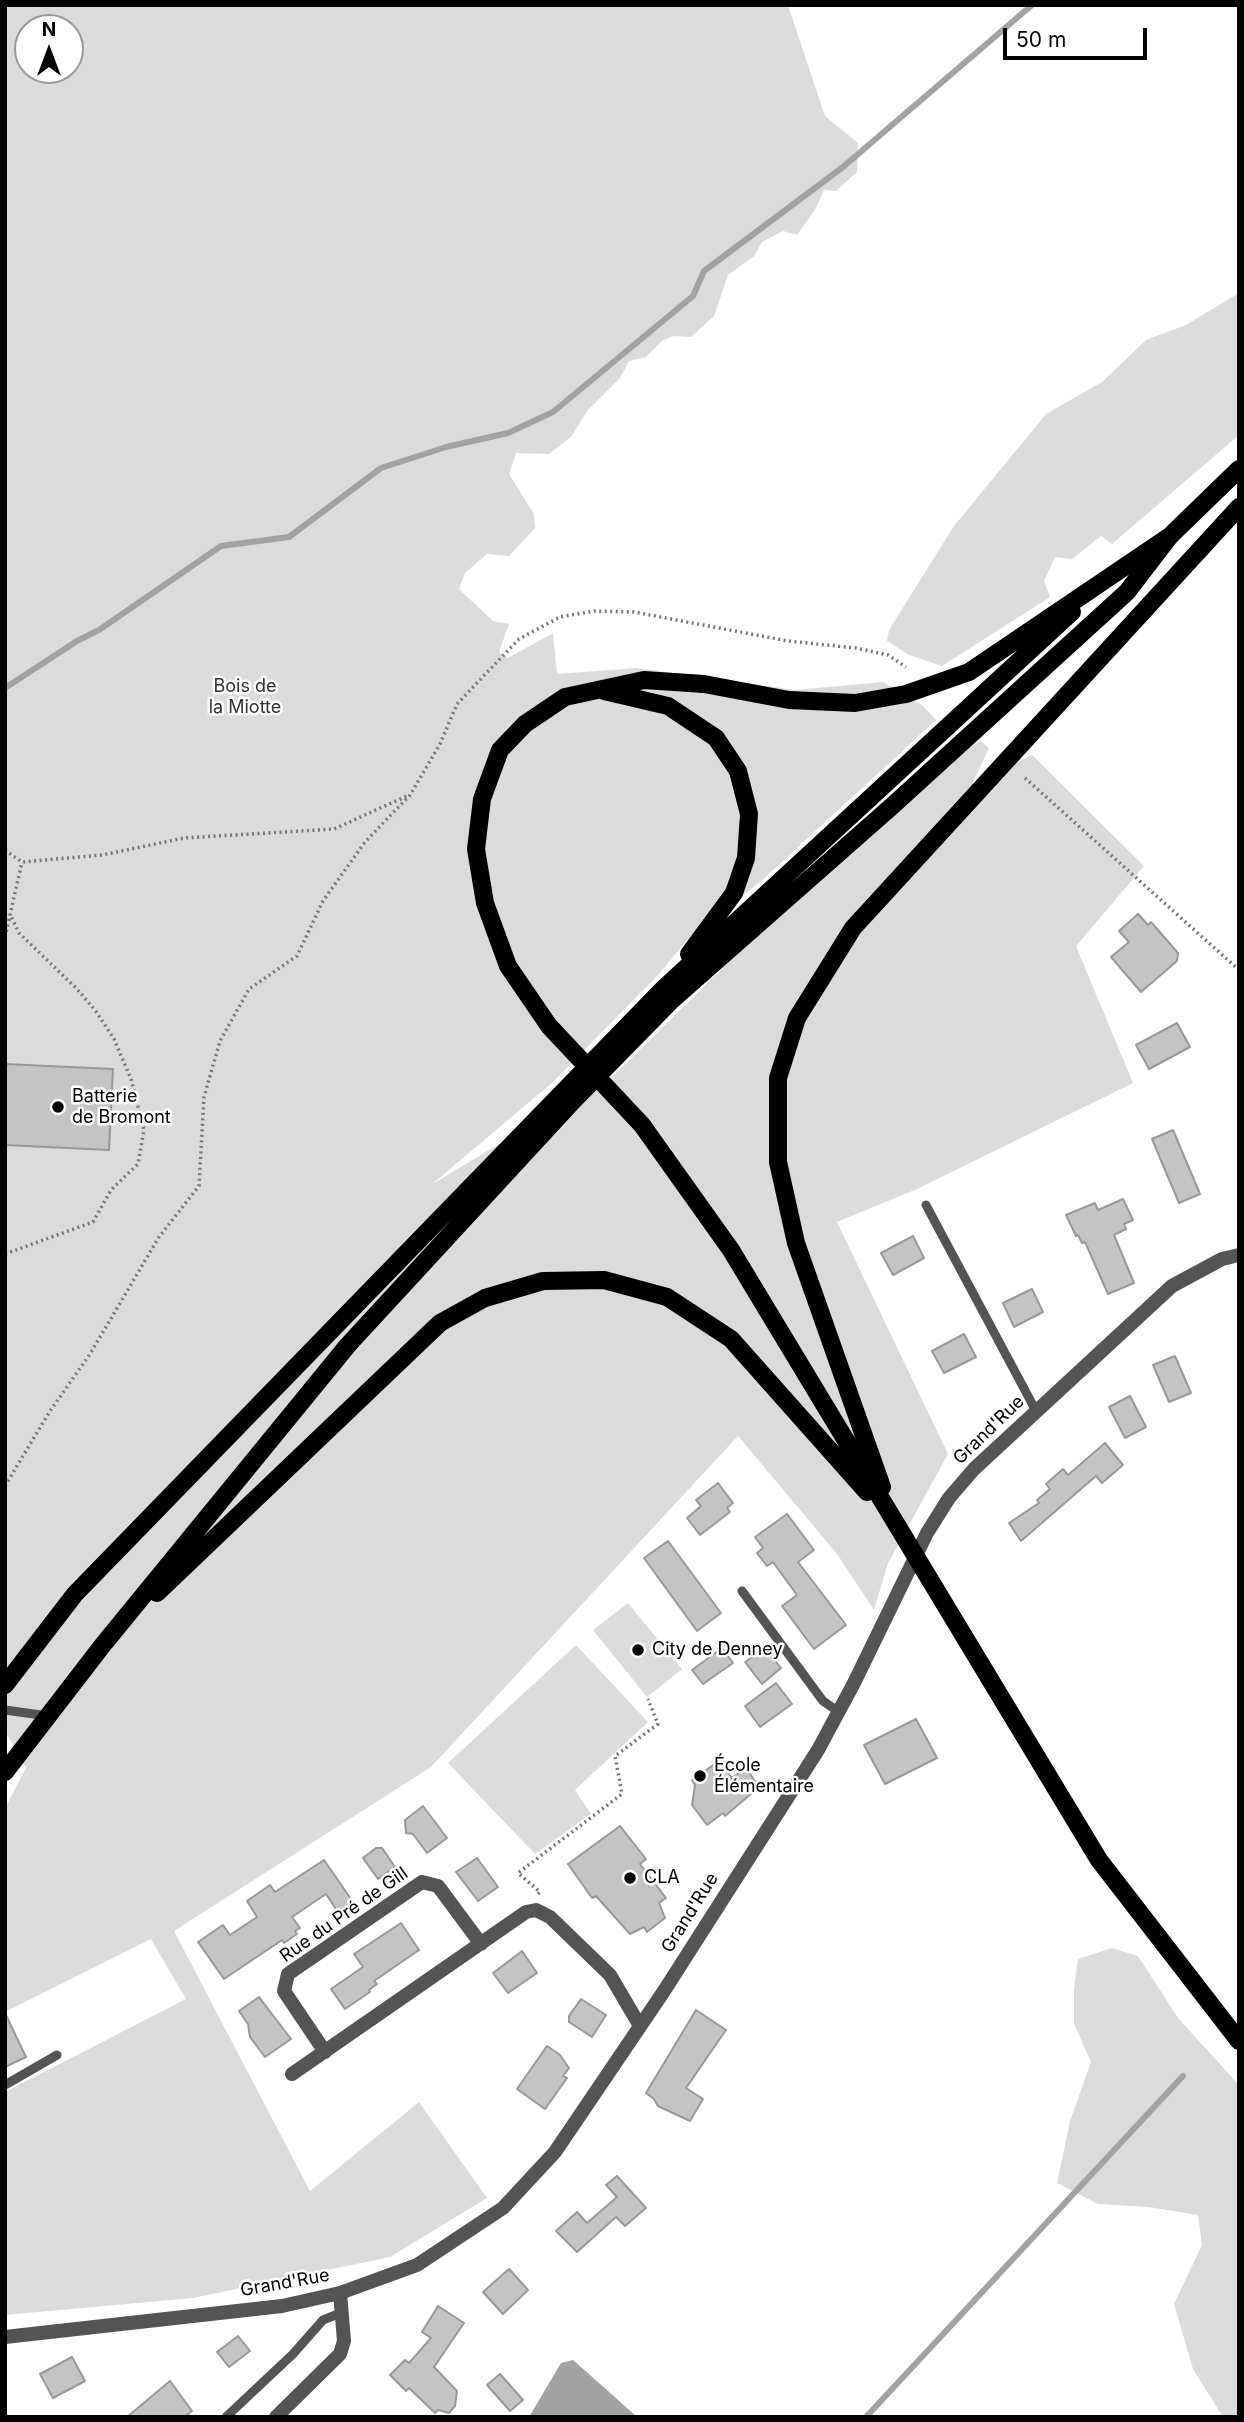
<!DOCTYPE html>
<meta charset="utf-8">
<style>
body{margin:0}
#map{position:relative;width:1244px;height:2422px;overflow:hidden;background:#fff;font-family:Inter,sans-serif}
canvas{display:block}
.frame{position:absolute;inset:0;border:7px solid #000;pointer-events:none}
.north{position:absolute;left:14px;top:14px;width:70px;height:70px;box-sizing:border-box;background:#fff;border:2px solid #999;border-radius:50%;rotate:0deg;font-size:19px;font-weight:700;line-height:28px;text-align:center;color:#000}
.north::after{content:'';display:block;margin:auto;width:24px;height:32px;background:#000;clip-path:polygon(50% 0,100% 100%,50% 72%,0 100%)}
.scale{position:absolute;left:1003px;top:28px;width:144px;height:32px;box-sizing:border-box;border:4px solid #000;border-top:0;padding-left:9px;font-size:21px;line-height:24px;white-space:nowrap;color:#000;-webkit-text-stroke:5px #fff;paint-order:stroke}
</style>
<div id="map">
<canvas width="1244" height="2422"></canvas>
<div class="frame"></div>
<div class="north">N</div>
<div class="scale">50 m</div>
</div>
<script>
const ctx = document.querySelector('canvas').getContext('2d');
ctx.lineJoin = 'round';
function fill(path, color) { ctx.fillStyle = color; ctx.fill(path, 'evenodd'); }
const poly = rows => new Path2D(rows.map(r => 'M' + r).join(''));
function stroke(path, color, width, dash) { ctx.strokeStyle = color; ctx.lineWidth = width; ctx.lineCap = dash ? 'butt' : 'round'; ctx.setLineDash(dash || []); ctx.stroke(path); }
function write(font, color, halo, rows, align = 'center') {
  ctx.font = font + ' Inter,sans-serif'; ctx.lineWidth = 5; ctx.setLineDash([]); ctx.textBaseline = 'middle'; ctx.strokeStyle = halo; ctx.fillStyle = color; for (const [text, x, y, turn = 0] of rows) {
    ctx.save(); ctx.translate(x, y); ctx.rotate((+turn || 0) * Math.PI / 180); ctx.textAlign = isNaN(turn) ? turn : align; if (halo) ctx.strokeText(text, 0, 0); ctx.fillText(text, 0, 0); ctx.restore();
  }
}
const green = poly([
 [5,5,788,5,825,116,858,143,857,172,836,191,824,190,815,210,797,235,783,231,762,242,754,256,728,275,714,316,691,337,673,336,662,341,646,357,629,361,620,378,588,410,571,437,549,454,516,453,509,474,534,514,535,528,509,556,487,554,465,573,459,589,493,621,509,624,499,652,508,658,553,633,557,674,637,668,795,690,883,682,922,705,936,720,760,882,689,938,658,975,553,1082,431,1185,614,1075,727,964,734,952,938,768,980,741,989,748,972,784,1032,755,1144,866,1076,946,1133,1083,917,1189,837,1222,948,1454,888,1563,874,1610,837,1554,738,1436,431,1767,174,1931,310,2191,419,2102,487,2198,390,2257,193,2298,5,2315,5,2092,186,1999,151,1939,5,2012,5,1808,26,1768,5,1731],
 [28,28,70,28,70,70,28,70],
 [1239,293,1239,435,1112,544,1101,536,1072,559,1055,557,1044,581,1050,597,942,666,909,655,887,641,889,630,954,526,1046,414,1102,382,1146,340,1186,325],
 [628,1603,682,1669,647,1697,593,1630],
 [576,1645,648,1722,575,1790,591,1814,535,1854,448,1763],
 [1112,1948,1138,1956,1178,2018,1239,2085,1239,2417,1223,2417,1193,2369,1174,2304,1202,2245,1198,2215,1149,2207,1098,2204,1057,2183,1070,2121,1091,2062,1074,2024,1074,1989,1078,1959]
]);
const water = poly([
 [573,2360,608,2391,637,2417,529,2417,561,2363]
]);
const stream = poly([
 [5,688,77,641,99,630,221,546,289,537,381,468,446,447,508,433,553,412,693,296,704,271,843,167,1032,5],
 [866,2417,1183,2076]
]);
const building = poly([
 [1138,914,1148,925,1151,922,1178,953,1177,961,1141,992,1111,957,1129,942,1119,931,1138,914],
 [1177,1023,1190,1047,1149,1069,1136,1045,1177,1023],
 [5,1064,113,1069,109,1150,5,1145,5,1064],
 [1173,1130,1200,1194,1179,1203,1152,1139,1173,1130],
 [1123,1199,1133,1220,1124,1224,1126,1229,1114,1235,1134,1283,1108,1294,1085,1242,1082,1243,1078,1235,1076,1236,1066,1215,1095,1203,1098,1210,1123,1199],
 [913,1236,924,1258,893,1275,881,1253,913,1236],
 [1032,1289,1043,1312,1014,1327,1003,1303,1032,1289],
 [964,1334,976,1357,944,1373,932,1351,964,1334],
 [1175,1356,1191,1393,1169,1402,1153,1365,1175,1356],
 [1130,1396,1146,1427,1125,1438,1109,1407,1130,1396],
 [1105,1443,1123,1465,1102,1483,1096,1476,1021,1541,1009,1523,1039,1503,1037,1500,1050,1489,1046,1484,1063,1469,1068,1475,1105,1443],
 [718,1483,733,1503,727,1508,730,1512,700,1535,687,1518,701,1506,696,1500,718,1483],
 [787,1514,814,1550,798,1562,846,1625,814,1649,782,1606,797,1595,773,1562,767,1566,757,1553,763,1548,755,1537,787,1514],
 [668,1541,721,1613,697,1631,644,1558,668,1541],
 [722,1648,733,1663,703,1684,692,1670,722,1648],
 [765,1648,781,1668,762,1684,745,1662,765,1648],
 [776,1683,792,1704,760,1727,745,1706,776,1683],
 [916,1719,937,1758,885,1784,864,1745,916,1719],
 [719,1761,732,1778,746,1768,759,1787,725,1816,723,1813,707,1825,692,1805,695,1785,692,1780,719,1761],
 [423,1806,447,1838,427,1853,413,1834,406,1833,405,1820,423,1806],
 [620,1826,646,1859,640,1864,666,1898,659,1903,665,1918,647,1932,644,1927,630,1934,596,1896,592,1898,568,1864,620,1826],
 [376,1848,382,1848,395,1867,378,1879,363,1858,376,1848],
 [477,1858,498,1887,478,1901,456,1872,477,1858],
 [324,1860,353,1902,338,1912,326,1894,292,1917,300,1928,295,1931,297,1934,284,1943,282,1940,224,1979,198,1942,223,1925,230,1935,257,1917,247,1901,270,1885,275,1892,324,1860],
 [401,1923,419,1950,374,1981,377,1984,369,1990,370,1992,345,2009,331,1989,363,1967,354,1954,401,1923],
 [522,1951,537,1973,508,1993,493,1973,522,1951],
 [259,1997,291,2039,265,2057,250,2037,248,2024,239,2011,259,1997],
 [581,1999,606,2015,592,2037,569,2022,569,2016,581,1999],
 [696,2010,726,2030,686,2088,703,2099,690,2121,658,2106,654,2099,646,2093,696,2010],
 [5,2013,26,2057,5,2067,5,2013],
 [547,2046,560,2055,569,2068,563,2076,567,2078,545,2109,517,2089,547,2046],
 [617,2176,646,2208,625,2226,616,2217,577,2252,556,2231,577,2212,587,2223,617,2197,606,2185,617,2176],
 [509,2269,528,2290,503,2314,483,2292,509,2269],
 [438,2306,464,2323,434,2367,457,2391,455,2406,449,2413,438,2410,435,2413,409,2388,406,2391,390,2375,405,2360,409,2363,431,2338,422,2332,438,2306],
 [238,2336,250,2351,229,2367,217,2352,238,2336],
 [72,2357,85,2381,53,2398,40,2374,72,2357],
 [500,2374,523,2400,510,2411,487,2385,500,2374],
 [170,2381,192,2411,184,2417,127,2417,170,2381]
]);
const path = poly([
 [1025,778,1239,970],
 [5,850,22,862,102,855,184,838,334,829,407,796],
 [5,937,22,862],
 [5,1254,93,1222,111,1190,138,1164,144,1130,131,1079,114,1039,95,1010,76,988,19,933,10,914],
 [5,1486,50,1411,90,1354,159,1237,199,1186,204,1097,220,1041,249,989,297,956,323,901,365,842,410,795,440,744,457,704,519,639,560,617,594,611,634,612,788,641,856,648,888,655,906,667],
 [538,1894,540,1892,518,1873,622,1794,615,1756,658,1724,648,1699]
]);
const service = poly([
 [926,1205,1036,1411],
 [742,1591,823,1701,839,1712],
 [5,1710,48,1716],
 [5,2085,57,2055],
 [226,2417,293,2354,323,2320,343,2312]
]);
const minor = poly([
 [325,2052,284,1991,288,1974,422,1882,438,1886,481,1944],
 [292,2074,526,1912,536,1910,550,1917,610,1975,640,2026],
 [276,2417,340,2354,344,2341,340,2293]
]);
const tertiary = poly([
 [5,2337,282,2306,340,2293,417,2265,503,2208,555,2152,664,1991,818,1750,854,1683,927,1533,949,1498,974,1469,1172,1286,1222,1259,1239,1255]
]);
const primary = poly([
 [1170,536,969,672,906,694,855,703,789,700,704,684,644,680,565,697,525,724,500,750,482,799,476,849,485,903,508,966,549,1026,642,1125,731,1250,1099,1860,1239,2041],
 [604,691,668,706,716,738,738,771,749,814,746,858,734,893,689,954],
 [882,1487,796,1243,778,1162,778,1078,797,1018,853,928,1239,507],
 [157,1593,440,1323,485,1298,543,1281,604,1280,667,1297,731,1339,867,1492],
 [5,1685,75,1594,664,988,1072,612],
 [5,1772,102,1646,348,1345,573,1101,672,1000,891,807,1127,592,1170,536,1239,469]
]);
const markers = [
 [58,1107,7,"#000"],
 [638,1650,7,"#000"],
 [700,1776,7,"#000"],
 [630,1878,7,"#000"]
];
const parkNames = [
 ["Bois de",245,687],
 ["la Miotte",245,708]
];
const poiNames = [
 ["Batterie",72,1097],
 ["de Bromont",72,1118],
 ["City de Denney",652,1650],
 ["École",714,1766],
 ["Élémentaire",714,1787],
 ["CLA",644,1878]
];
const streetNames = [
 ["Grand'Rue",989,1430,-44],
 ["Grand'Rue",690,1913,-58],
 ["Rue du Pré de Gill",344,1915,-35],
 ["Grand'Rue",285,2283,-10]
];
fill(green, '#dbdbdb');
fill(water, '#a2a2a2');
stroke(stream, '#a2a2a2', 6);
fill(building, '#c4c4c4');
stroke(building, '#989898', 2);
stroke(path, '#767676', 3.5, [2, 3.5]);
stroke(service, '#545454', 9);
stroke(minor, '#545454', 14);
stroke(tertiary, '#545454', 14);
stroke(primary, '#000', 18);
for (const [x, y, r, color] of markers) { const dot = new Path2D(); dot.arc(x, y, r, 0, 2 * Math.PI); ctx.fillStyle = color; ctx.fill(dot); stroke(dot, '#fff', 2.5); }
write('18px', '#323232', '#fff', parkNames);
write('18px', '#000', '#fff', poiNames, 'left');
write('18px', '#000', '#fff', streetNames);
</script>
